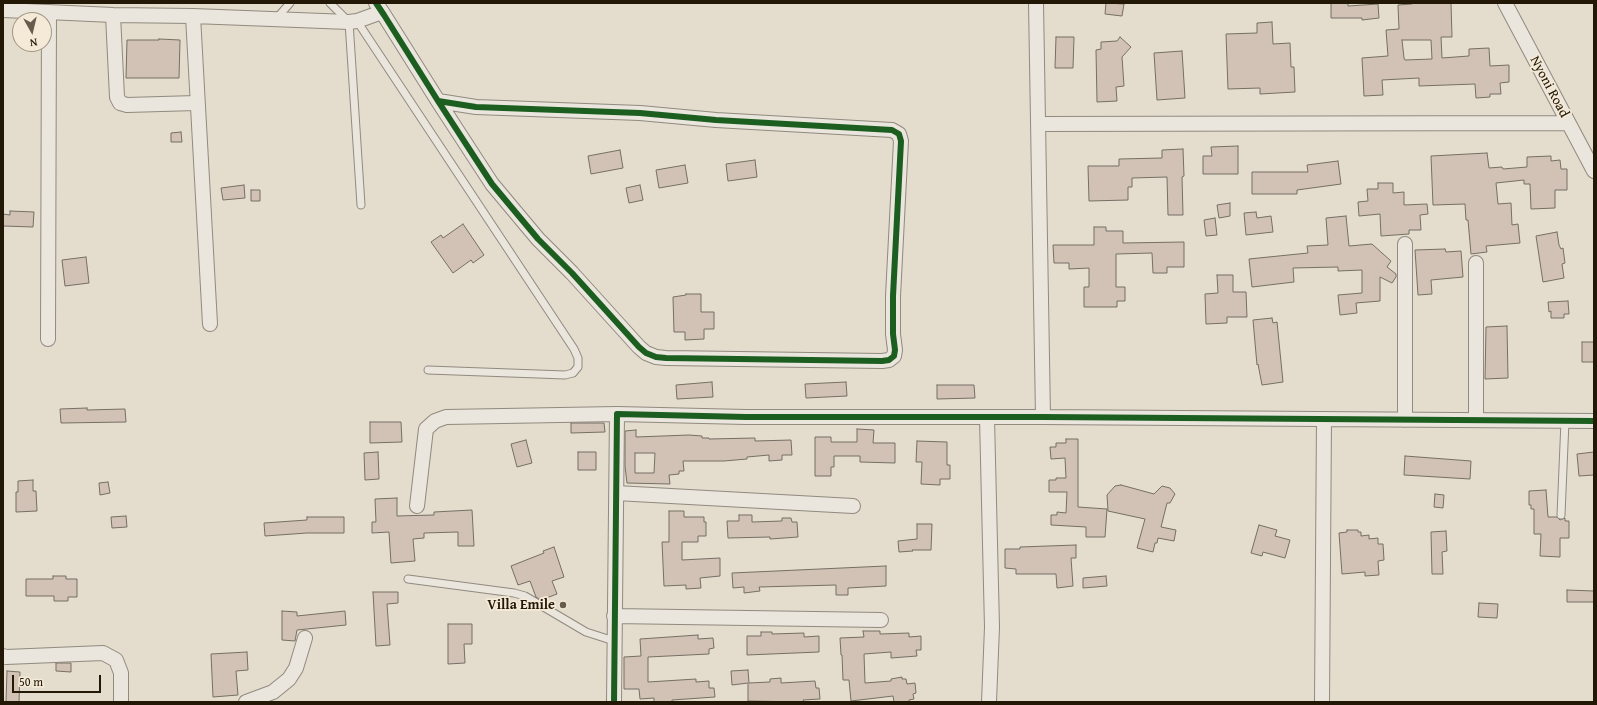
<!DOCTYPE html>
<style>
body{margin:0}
#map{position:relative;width:1597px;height:705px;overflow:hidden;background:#e4dccc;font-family:"Gentium Book Plus",serif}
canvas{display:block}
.frame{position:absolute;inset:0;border:4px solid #231706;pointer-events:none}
.north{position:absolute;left:12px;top:12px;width:40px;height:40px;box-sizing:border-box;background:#f4ead7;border:1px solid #a09683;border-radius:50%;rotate:172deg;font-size:11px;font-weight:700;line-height:16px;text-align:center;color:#231706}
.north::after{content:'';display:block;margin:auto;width:14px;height:18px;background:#675c4b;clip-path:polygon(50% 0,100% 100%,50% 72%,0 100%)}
.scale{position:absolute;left:12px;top:675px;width:89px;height:18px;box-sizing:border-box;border:2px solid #231706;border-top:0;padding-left:5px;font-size:12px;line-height:14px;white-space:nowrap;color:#231706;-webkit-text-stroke:3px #f4ead7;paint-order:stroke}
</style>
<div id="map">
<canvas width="1597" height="705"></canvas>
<div class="frame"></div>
<div class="north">N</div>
<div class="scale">50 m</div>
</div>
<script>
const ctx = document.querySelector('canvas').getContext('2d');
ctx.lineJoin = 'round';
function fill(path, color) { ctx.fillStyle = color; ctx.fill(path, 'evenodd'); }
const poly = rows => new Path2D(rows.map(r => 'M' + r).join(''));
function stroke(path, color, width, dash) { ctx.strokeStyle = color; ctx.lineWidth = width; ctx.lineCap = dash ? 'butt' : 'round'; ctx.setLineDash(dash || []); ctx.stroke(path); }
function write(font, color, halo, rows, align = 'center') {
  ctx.font = font + ' "Gentium Book Plus",serif'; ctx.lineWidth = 3.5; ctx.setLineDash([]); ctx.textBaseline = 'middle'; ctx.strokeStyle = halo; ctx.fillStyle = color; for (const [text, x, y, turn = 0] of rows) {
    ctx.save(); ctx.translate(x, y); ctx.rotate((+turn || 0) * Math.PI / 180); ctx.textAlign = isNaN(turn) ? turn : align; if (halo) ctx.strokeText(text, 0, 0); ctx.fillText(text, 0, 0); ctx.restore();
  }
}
const building = poly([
 [1106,3,1124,4,1122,16,1105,14,1106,3],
 [1331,3,1348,3,1348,6,1378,4,1379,18,1362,20,1362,18,1331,18,1331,3],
 [1412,3,1451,3,1452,37,1441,37,1442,58,1469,56,1469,49,1489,48,1490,66,1509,65,1509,82,1500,83,1501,94,1490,94,1490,97,1476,98,1475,84,1419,86,1419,78,1382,80,1383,95,1364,96,1362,58,1388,56,1386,30,1399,29,1398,5,1412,4,1412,3],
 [1402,40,1431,40,1432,59,1405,60,1404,58,1402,40],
 [1272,22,1273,44,1290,43,1291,67,1294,67,1295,92,1260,94,1260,88,1228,89,1226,34,1257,33,1257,23,1272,22],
 [1056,37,1074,37,1073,68,1055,68,1056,37],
 [1120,37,1131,47,1122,57,1124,86,1116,87,1117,101,1097,102,1096,50,1101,49,1101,42,1117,41,1120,37],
 [159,39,180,40,179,78,126,78,127,40,159,40,159,39],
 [1182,51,1185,98,1157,100,1154,53,1182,51],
 [181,132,182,142,171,142,171,133,181,132],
 [1238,146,1238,174,1203,174,1203,156,1212,156,1211,147,1238,146],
 [1183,149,1184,176,1182,177,1183,215,1168,215,1167,177,1132,178,1132,187,1128,187,1128,200,1089,201,1088,166,1119,166,1119,159,1162,158,1162,150,1183,149],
 [620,150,623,168,591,174,588,156,620,150],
 [1487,153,1489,168,1502,167,1503,169,1527,167,1527,157,1551,156,1551,161,1560,160,1561,169,1567,169,1567,190,1555,190,1555,208,1531,209,1530,184,1524,184,1524,180,1496,183,1498,204,1511,203,1512,225,1518,224,1520,243,1486,246,1487,252,1471,254,1468,220,1466,220,1465,204,1433,205,1431,156,1487,153],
 [755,160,757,177,728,181,726,164,755,160],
 [1338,161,1341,184,1297,190,1297,194,1252,194,1252,172,1308,172,1307,165,1338,161],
 [685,165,688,183,659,188,656,170,685,165],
 [1378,183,1393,183,1393,193,1404,192,1404,205,1427,204,1428,214,1420,215,1421,230,1409,230,1409,234,1381,236,1380,214,1359,216,1358,202,1368,201,1367,189,1378,189,1378,183],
 [244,185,245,198,223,200,221,188,244,185],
 [640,185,643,200,629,203,626,188,640,185],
 [251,190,260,190,260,201,251,201,251,190],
 [1230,203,1230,216,1219,218,1217,205,1230,203],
 [10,211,34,212,33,227,3,226,3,214,10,215,10,211],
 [1256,212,1257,218,1271,216,1273,232,1246,235,1244,213,1256,212],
 [1346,216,1349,246,1372,244,1391,261,1387,267,1396,274,1396,277,1392,283,1380,277,1380,301,1356,303,1357,313,1340,315,1338,295,1362,293,1362,270,1338,271,1338,267,1293,268,1294,282,1252,287,1249,259,1308,253,1307,246,1328,245,1326,218,1346,216],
 [1215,218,1217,235,1206,236,1204,220,1215,218],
 [463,224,484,255,473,263,471,260,453,273,431,242,441,235,443,238,463,224],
 [1094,227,1106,227,1106,231,1123,231,1123,243,1184,242,1184,267,1167,267,1167,273,1153,273,1152,253,1116,254,1116,287,1125,287,1125,301,1117,301,1117,307,1084,307,1084,287,1089,287,1089,268,1069,269,1069,263,1054,263,1053,245,1094,245,1094,227],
 [1557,232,1559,245,1561,249,1563,248,1565,263,1562,264,1564,278,1543,282,1536,236,1557,232],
 [1445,249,1446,252,1461,251,1463,277,1431,280,1432,294,1418,295,1415,250,1445,249],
 [86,257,89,283,65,286,62,260,86,257],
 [1217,275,1233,275,1233,292,1246,292,1247,317,1227,317,1227,323,1206,324,1205,294,1218,293,1217,275],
 [686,294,701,294,701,312,714,312,714,329,704,329,704,339,685,340,685,332,674,332,673,297,686,295,686,294],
 [1568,301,1569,314,1564,314,1564,318,1551,318,1551,311,1549,312,1548,302,1568,301],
 [1272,318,1273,323,1277,322,1283,382,1262,385,1258,364,1257,365,1253,320,1272,318],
 [1507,326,1508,378,1485,379,1486,327,1507,326],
 [1582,342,1594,342,1594,362,1582,362,1582,342],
 [712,382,713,397,677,399,676,385,712,382],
 [846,382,847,396,806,398,805,384,846,382],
 [937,385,974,385,975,398,937,399,937,385],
 [87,408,87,410,125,409,126,422,61,423,60,409,87,408],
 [370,422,401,422,402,442,370,443,370,422],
 [571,423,604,423,605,432,571,433,571,423],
 [857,429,874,430,873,443,895,443,895,463,860,462,860,456,834,456,834,467,831,467,831,476,815,476,815,437,831,437,831,442,857,442,857,429],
 [636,430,636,437,689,435,702,436,702,438,709,438,709,439,755,438,755,441,791,440,792,455,782,455,782,460,769,461,769,455,747,457,747,459,724,461,683,461,684,471,679,471,679,474,669,475,670,484,627,483,625,466,625,431,636,430],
 [635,453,655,453,654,473,635,473,635,453],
 [1066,439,1078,439,1078,507,1107,509,1105,537,1086,537,1086,527,1051,525,1051,515,1057,515,1057,512,1066,513,1067,492,1049,492,1049,480,1056,480,1056,478,1066,478,1065,458,1051,459,1050,447,1056,447,1056,443,1066,443,1066,439],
 [526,440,532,463,517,467,511,444,526,440],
 [917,441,947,442,947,465,950,465,950,479,940,479,940,485,921,484,922,462,916,462,917,441],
 [378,452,379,479,365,480,364,453,378,452],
 [578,452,596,452,596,470,578,470,578,452],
 [1594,452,1594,475,1579,476,1577,454,1594,452],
 [1405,456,1471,461,1470,479,1404,475,1405,456],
 [33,480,33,491,36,491,37,511,16,512,16,492,18,492,18,481,33,480],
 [108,482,110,493,100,495,99,483,108,482],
 [1121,485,1154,494,1162,486,1170,488,1175,494,1170,503,1167,503,1161,527,1176,530,1174,541,1158,538,1157,543,1155,543,1153,552,1137,548,1145,519,1108,511,1107,495,1115,486,1121,485],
 [1546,490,1548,517,1557,517,1560,520,1565,518,1565,521,1569,521,1569,538,1560,538,1560,557,1540,556,1541,534,1534,534,1534,509,1531,509,1531,505,1529,505,1529,491,1546,490],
 [1435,494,1444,495,1443,508,1434,507,1435,494],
 [397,498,397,516,434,515,434,512,472,510,474,546,458,546,458,532,424,533,424,538,413,539,415,561,391,563,389,532,372,533,372,522,376,522,375,499,397,498],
 [669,511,684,511,684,517,704,517,704,522,706,522,706,536,698,536,698,542,682,542,682,560,720,558,720,576,700,578,701,588,686,589,686,585,664,586,662,542,669,542,669,511],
 [739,515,752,515,752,522,782,521,782,518,791,518,792,522,797,522,798,537,770,539,770,537,728,538,727,521,739,521,739,515],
 [126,516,127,527,112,528,111,517,126,516],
 [307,517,344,517,344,533,307,533,265,536,264,523,307,520,307,517],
 [917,524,932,524,931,550,912,550,913,551,899,552,898,541,917,539,917,524],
 [1259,525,1277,530,1275,536,1290,540,1285,558,1263,552,1262,556,1251,553,1259,525],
 [1347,530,1358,530,1358,532,1361,532,1361,536,1369,535,1369,539,1378,538,1378,544,1383,544,1384,560,1378,561,1379,575,1365,576,1365,572,1342,574,1339,533,1347,532,1347,530],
 [1446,531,1447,551,1442,552,1443,574,1432,574,1431,532,1446,531],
 [1076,545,1076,558,1071,558,1073,586,1057,588,1056,574,1016,574,1016,569,1005,568,1005,549,1020,549,1020,547,1076,545],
 [554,547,564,577,552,581,557,594,541,600,536,597,530,581,518,585,511,566,544,553,543,551,554,547],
 [886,566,886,586,848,588,848,595,836,595,836,585,759,587,760,591,744,593,744,587,733,588,732,573,886,566],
 [53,576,66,576,66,579,77,579,77,597,68,597,68,601,54,601,54,596,26,596,26,579,53,579,53,576],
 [1106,576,1107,586,1083,588,1083,578,1106,576],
 [1567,590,1594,591,1594,602,1567,602,1567,590],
 [373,592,398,592,398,603,387,604,390,645,376,646,373,592],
 [1479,603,1498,604,1497,618,1478,617,1479,603],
 [282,611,297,612,297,616,345,611,346,625,297,630,295,641,282,640,282,611],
 [448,624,472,624,472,644,464,644,465,663,448,664,448,624],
 [863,631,880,631,880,634,909,633,909,637,921,636,921,650,916,650,917,656,891,658,891,652,864,654,865,683,891,681,891,679,902,677,902,679,906,679,907,684,915,683,916,693,913,694,914,699,909,700,909,702,894,702,893,696,851,701,849,680,843,680,842,655,841,655,840,638,864,637,863,631],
 [761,632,772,632,772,634,804,633,804,637,819,636,819,652,747,655,747,636,761,636,761,632],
 [698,635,698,639,713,638,714,648,709,649,709,654,648,657,648,682,696,679,696,682,709,681,709,688,714,688,715,697,672,700,672,702,654,702,654,698,640,699,639,689,624,689,624,657,641,656,640,639,698,635],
 [247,652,248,670,236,671,238,695,213,697,211,654,247,652],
 [56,663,71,663,71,672,56,671,56,663],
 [748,670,749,683,770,682,770,679,781,678,781,683,815,681,816,688,819,688,820,699,803,700,804,702,748,701,748,683,732,685,731,671,748,670],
 [7,671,20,672,19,702,6,702,7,671]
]);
const service = poly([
 [330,3,349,22,361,205],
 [276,19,290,3],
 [357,21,574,349,578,358,578,367,573,373,565,375,428,370],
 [1561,515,1565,421],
 [408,579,514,593,525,596,586,632,614,641]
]);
const minor = poly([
 [376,3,384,15,438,101,477,161,492,184,538,239,572,273,639,347,646,353,656,357,666,358,882,361,889,360,894,356,895,350,893,334,893,296,901,141,899,134,892,130,716,120,640,113,476,107,438,101],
 [1036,3,1043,417],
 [1505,3,1594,171],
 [3,10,113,15,193,16,349,22,357,21,382,12],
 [113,15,117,97,120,103,127,105,196,103],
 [193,16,210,324],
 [1038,124,1568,123],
 [1405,244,1405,420],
 [48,339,49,12],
 [987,418,992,627,989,702],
 [1476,420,1476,263],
 [616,493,853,506],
 [417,506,426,429,435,421,446,417,617,414],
 [614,616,881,620],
 [3,656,6,657,103,653,116,660,121,673,121,702],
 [246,702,273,692,289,679,296,668,305,638],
 [614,702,617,414,746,417,1043,417,1594,421],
 [1322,702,1324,419]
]);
const cycleway = poly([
 [376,3,384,15,438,101,477,161,492,184,538,239,572,273,639,347,646,353,656,357,666,358,882,361,889,360,894,356,895,350,893,334,893,296,901,141,899,134,892,130,716,120,640,113,476,107,438,101],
 [614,702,617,414,746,417,1043,417,1594,421]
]);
const markers = [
 [563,605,4,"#675c4b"]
];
const streetNames = [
 ["Nyoni Road",1549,87,62]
];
const poiNames = [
 ["Villa Emile",555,605]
];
fill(building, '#d2c2b6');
stroke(building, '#756f64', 1);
stroke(service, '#908a7f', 9);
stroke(minor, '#908a7f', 16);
stroke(service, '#eae5dd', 7);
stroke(minor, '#eae5dd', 14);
stroke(cycleway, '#1b5e20', 6);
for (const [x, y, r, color] of markers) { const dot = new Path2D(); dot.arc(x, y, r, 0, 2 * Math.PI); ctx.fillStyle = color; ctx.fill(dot); stroke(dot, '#f4ead7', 1.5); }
write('14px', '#231706', '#f4ead7', streetNames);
write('bold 14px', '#231706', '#f4ead7', poiNames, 'right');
</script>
